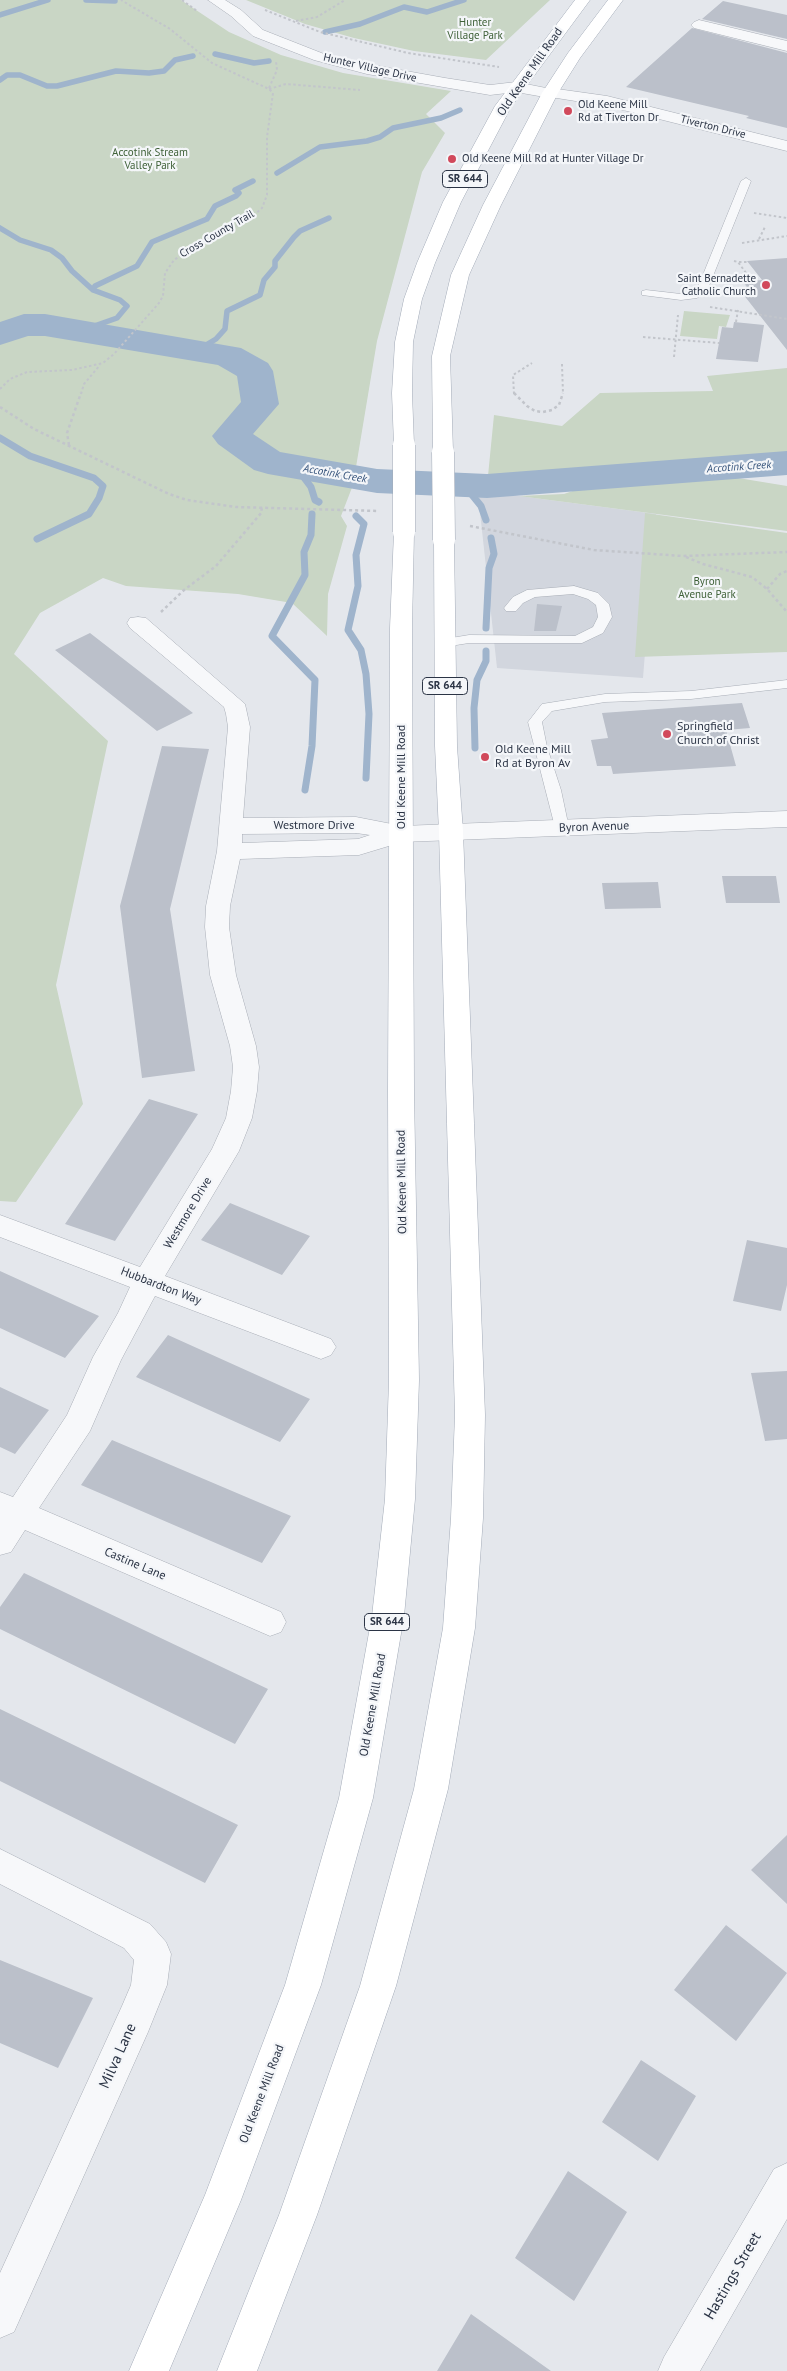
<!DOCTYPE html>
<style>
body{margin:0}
canvas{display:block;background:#e4e7ec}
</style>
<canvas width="787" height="2371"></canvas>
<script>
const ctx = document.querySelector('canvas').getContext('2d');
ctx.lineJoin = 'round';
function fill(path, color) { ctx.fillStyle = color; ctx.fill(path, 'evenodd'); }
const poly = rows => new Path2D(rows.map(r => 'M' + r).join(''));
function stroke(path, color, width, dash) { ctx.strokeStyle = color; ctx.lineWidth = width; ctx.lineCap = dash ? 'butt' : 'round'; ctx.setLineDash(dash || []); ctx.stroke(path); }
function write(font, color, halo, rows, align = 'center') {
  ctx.font = font + ' "PT Sans",sans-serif'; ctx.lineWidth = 4.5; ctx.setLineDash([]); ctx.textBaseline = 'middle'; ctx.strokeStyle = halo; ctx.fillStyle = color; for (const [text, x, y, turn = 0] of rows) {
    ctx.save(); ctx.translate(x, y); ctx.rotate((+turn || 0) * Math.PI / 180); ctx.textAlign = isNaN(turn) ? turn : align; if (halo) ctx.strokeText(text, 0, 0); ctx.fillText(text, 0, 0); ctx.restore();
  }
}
const built = poly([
 [478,494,519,496,656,514,643,678,497,668]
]);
const green = poly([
 [0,0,181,0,229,32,281,55,343,73,451,91,426,114,445,133,422,172,377,341,353,485,341,516,347,526,328,594,327,636,292,603,238,594,126,586,103,578,40,613,14,654,108,741,56,985,83,1104,16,1202,0,1201],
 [246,0,550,0,486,60,414,51,354,38,305,24],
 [684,311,730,315,726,327,719,326,717,339,680,336],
 [787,368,787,463,677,468,787,486,787,531,519,496,564,494,608,479,487,486,494,415,562,426,600,393,713,391,707,376],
 [645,513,787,533,787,652,635,657]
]);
const streamFar1 = poly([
 [86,0,115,1],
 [0,15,48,0],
 [325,32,360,24,404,7,427,12,464,0],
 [215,54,254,63,269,61],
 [0,80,7,75,20,75,47,86,57,86,116,71,149,73,164,71,175,60,193,56],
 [277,173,320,147,367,141,380,137,393,128,441,118,460,110],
 [0,228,20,240,51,250,62,258,72,271,93,290,120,300,127,306,117,318,83,330],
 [93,290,95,286,137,266,152,242,207,219,215,206,236,196,239,193,235,190,253,181],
 [196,351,216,339,225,329,227,311,260,295,264,280,275,267,275,261,294,237,300,231,329,218]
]);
const stream = poly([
 [0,438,30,456,94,478,103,486,99,498,89,514,37,539],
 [296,467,311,487,315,500,319,502],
 [464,485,481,506,486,520],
 [356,516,364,524,356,555,358,586,348,630,361,650,366,674,369,714,366,778],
 [486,628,489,568,494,554,491,538],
 [475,748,474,708,477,680,486,661,486,651],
 [305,790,312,746,315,680,272,636,305,575,304,552,311,535,312,514]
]);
const river = poly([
 [24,314,45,314,241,348,268,363,273,371,279,404,253,434,280,452,377,469,487,474,787,451,787,475,487,498,377,493,268,474,254,470,218,444,212,436,241,402,237,376,218,365,45,336,28,336,0,345,0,322,24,314]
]);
const building = poly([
 [723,1,787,15,787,39,702,19],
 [692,28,787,53,787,128,746,118,749,116,626,87],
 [787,258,787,350,739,289,747,287,743,282,762,280,747,261],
 [734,322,764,325,758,362,716,359,722,327,733,328],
 [537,604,562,606,556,631,534,631],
 [90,633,193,713,157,731,55,650],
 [742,703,750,728,726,730,736,766,613,774,611,766,597,766,591,740,608,738,602,713],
 [162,746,209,749,170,909,195,1071,142,1078,120,906],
 [722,876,776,876,780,903,726,903],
 [658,882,661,908,605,909,602,883],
 [149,1099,198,1114,115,1241,65,1224],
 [230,1203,310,1236,282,1275,201,1240],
 [747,1240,787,1248,787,1285,781,1311,733,1301],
 [0,1271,99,1316,65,1358,0,1328],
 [168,1335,310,1399,280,1442,136,1377],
 [787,1371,787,1439,765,1441,751,1373],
 [0,1387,49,1410,15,1454,0,1447],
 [112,1440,291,1516,262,1563,81,1485],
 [24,1573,268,1689,235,1744,0,1629,0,1607],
 [0,1709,238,1825,205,1883,0,1781],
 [787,1835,787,1904,751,1870],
 [726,1925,787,1973,736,2041,674,1990],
 [0,1960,93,1998,58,2068,0,2043],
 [641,2060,696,2096,658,2161,602,2122],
 [568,2171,627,2212,574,2301,515,2258],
 [471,2314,551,2371,437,2371]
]);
const pathFar1 = poly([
 [182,0,197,11],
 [265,10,320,32,408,53,499,67],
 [296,21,317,17,345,0],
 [269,88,277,70,276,61],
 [269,89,286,84,360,90],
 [754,213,787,218],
 [759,239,765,227],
 [742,243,787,236],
 [734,261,738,262,752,281],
 [739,262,748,262],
 [710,307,787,319],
 [736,322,738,310],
 [643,337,719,343],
 [674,357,678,315],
 [562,364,563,394],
 [0,389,10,379,27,372,72,370,103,363,114,354,159,303,163,296,165,273,174,260,198,244,228,231,253,216,262,208,267,195,267,137,273,93,269,89,212,63,170,29,121,0],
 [81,394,84,384,100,365],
 [514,394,513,375,532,363]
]);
const path = poly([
 [514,393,527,406,535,411,543,412,552,410,559,405,563,393],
 [0,407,34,429,169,494,187,500,236,507,378,511],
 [69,445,67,433,81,393],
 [470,526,594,550,683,556,787,552],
 [686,557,703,564,752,577,767,589,787,612],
 [767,589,780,574,787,571],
 [161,612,184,590,216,566,262,512,261,506]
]);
const service = poly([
 [746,178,751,181,707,291,697,298,681,300,642,295,642,291,646,290,681,294,690,293,698,287,741,181,746,178],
 [574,586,598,593,609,604,612,617,603,633,582,643,469,643,444,647,437,643,439,640,469,635,575,636,593,627,598,617,596,605,588,599,573,594,535,597,523,603,516,611,506,611,504,608,513,597,527,590,574,586],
 [787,680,787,688,691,699,605,702,552,711,542,722,547,747,561,790,569,828,566,831,556,831,528,722,542,704,605,694,691,691,787,680]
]);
const minor = poly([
 [699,20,787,41,787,51,694,28,691,25,694,22,699,20],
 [550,88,607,96,787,141,787,151,607,106,544,96,542,93,544,90,550,88],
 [138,617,146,618,245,704,250,727,243,818,356,817,402,826,787,811,787,827,402,842,359,855,240,859,230,906,229,927,236,975,256,1046,259,1067,257,1091,252,1118,239,1151,165,1276,331,1339,336,1347,331,1355,321,1359,155,1296,121,1360,90,1431,39,1508,281,1612,286,1622,281,1632,270,1636,25,1530,11,1552,0,1555,0,1492,13,1497,67,1415,93,1357,118,1313,130,1287,0,1237,0,1215,140,1267,212,1149,226,1118,231,1091,233,1067,230,1046,210,975,205,927,206,906,217,851,228,727,226,714,224,707,130,628,127,623,130,618,138,617],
 [356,833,370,835,358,839,242,843,242,834,356,833],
 [0,1849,150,1924,166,1942,171,1954,167,1985,148,2032,14,2332,0,2338,0,2273,122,2006,131,1985,134,1960,124,1948,0,1884,0,1849],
 [787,2163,787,2219,700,2371,658,2371,664,2357,774,2169,787,2163]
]);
const tertiary = poly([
 [208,0,225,0,241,10,263,30,324,54,367,64,445,78,490,85,516,82,556,90,558,93,550,98,516,92,490,95,367,74,314,60,253,36,231,16,208,0]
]);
const primary = poly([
 [575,0,590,0,511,107,461,202,435,263,422,299,413,342,412,393,414,445,411,449,404,451,397,449,394,445,392,393,395,342,404,299,417,263,443,202,495,106,575,0],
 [608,0,623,0,580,58,558,93,501,205,469,275,450,356,453,452,450,456,436,456,433,452,432,356,451,275,483,205,542,93,568,53,608,0],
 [404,526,411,528,414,532,412,628,414,1091,419,1380,415,1499,404,1616,373,1798,321,1985,241,2200,169,2371,129,2371,205,2195,285,1985,339,1798,372,1616,385,1499,389,1380,388,1091,390,628,394,532,397,528,404,526],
 [444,534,451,536,454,540,457,746,463,832,485,1415,483,1518,475,1628,448,1789,396,1986,317,2215,257,2371,217,2371,279,2215,360,1986,414,1789,443,1628,451,1518,455,1415,439,832,435,746,434,540,437,536,444,534]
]);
const primaryBridge = poly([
 [404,445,404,532],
 [443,452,444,540]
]);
const markers = [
 [568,111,5,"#d1495b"],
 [452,159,5,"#d1495b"],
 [766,285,5,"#d1495b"],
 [667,734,5,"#d1495b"],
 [485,757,5,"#d1495b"]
];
const farParknames = [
 ["Hunter",475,23],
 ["Village Park",475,36],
 ["Accotink Stream",150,153],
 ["Valley Park",150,166],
 ["Byron",707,582],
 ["Avenue Park",707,595]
];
const farStreetnames = [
 ["Hunter Village Drive",370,68,13],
 ["Tiverton Drive",713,127,14],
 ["Cross County Trail",217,234,-30]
];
const farPoinames = [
 ["Old Keene Mill",578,105],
 ["Rd at Tiverton Dr",578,118],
 ["Old Keene Mill Rd at Hunter Village Dr",462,159],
 ["Saint Bernadette",756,279,"right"],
 ["Catholic Church",756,292,"right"]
];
const shields = [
 [465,179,45],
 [445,686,45],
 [387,1622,45]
];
const shieldNames = [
 ["SR 644",465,179],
 ["SR 644",445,686],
 ["SR 644",387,1622]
];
const farWaternames = [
 ["Accotink Creek",739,467,-4],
 ["Accotink Creek",335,474,10]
];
const streetNames = [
 ["Old Keene Mill Road",530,72,-55],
 ["Old Keene Mill Road",402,777,-90],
 ["Westmore Drive",314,826],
 ["Byron Avenue",594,827,-2],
 ["Old Keene Mill Road",402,1182,-91],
 ["Westmore Drive",188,1213,-59],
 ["Hubbardton Way",161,1286,21],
 ["Castine Lane",135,1564,23],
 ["Old Keene Mill Road",373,1705,-80],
 ["Old Keene Mill Road",262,2094,-69]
];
const poiNames = [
 ["Springfield",677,727],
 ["Church of Christ",677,741],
 ["Old Keene Mill",495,750],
 ["Rd at Byron Av",495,764]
];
const nearStreetnames = [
 ["Milva Lane",118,2056,-66],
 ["Hastings Street",733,2276,-60]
];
fill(built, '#d2d6de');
fill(green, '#c9d6c5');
stroke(streamFar1, '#9fb4cc', 5.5);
stroke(stream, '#9fb4cc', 7);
fill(river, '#9fb4cc');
fill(building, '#bbc0ca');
stroke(service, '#a9aeb7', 1);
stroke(minor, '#a9aeb7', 1);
stroke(tertiary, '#a9aeb7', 1);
stroke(primary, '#a3abb8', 1);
stroke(pathFar1, '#c2c5cb', 2, [2.5, 2.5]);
stroke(path, '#c2c5cb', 2.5, [3, 3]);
fill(service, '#f7f8fa');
fill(minor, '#f7f8fa');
fill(tertiary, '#f7f8fa');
fill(primary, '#fff');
stroke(primaryBridge, '#a3abb8', 23, []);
stroke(primaryBridge, '#fff', 22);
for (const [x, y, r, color] of markers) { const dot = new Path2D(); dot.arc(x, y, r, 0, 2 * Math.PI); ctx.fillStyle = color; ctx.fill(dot); stroke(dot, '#f4f6f9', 2); }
write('11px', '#3f6138', '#f4f6f9', farParknames);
write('11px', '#2b3445', '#f4f6f9', farStreetnames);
write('11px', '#2b3445', '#f4f6f9', farPoinames, 'left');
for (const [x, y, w] of shields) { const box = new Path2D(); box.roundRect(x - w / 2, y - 8.5, w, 17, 4); ctx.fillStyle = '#f4f6f9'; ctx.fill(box); stroke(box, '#2b3445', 1); }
write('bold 11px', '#2b3445', null, shieldNames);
write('italic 11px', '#34527a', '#f4f6f9', farWaternames);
write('12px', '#2b3445', '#f4f6f9', streetNames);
write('12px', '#2b3445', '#f4f6f9', poiNames, 'left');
write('15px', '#2b3445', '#f4f6f9', nearStreetnames);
</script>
